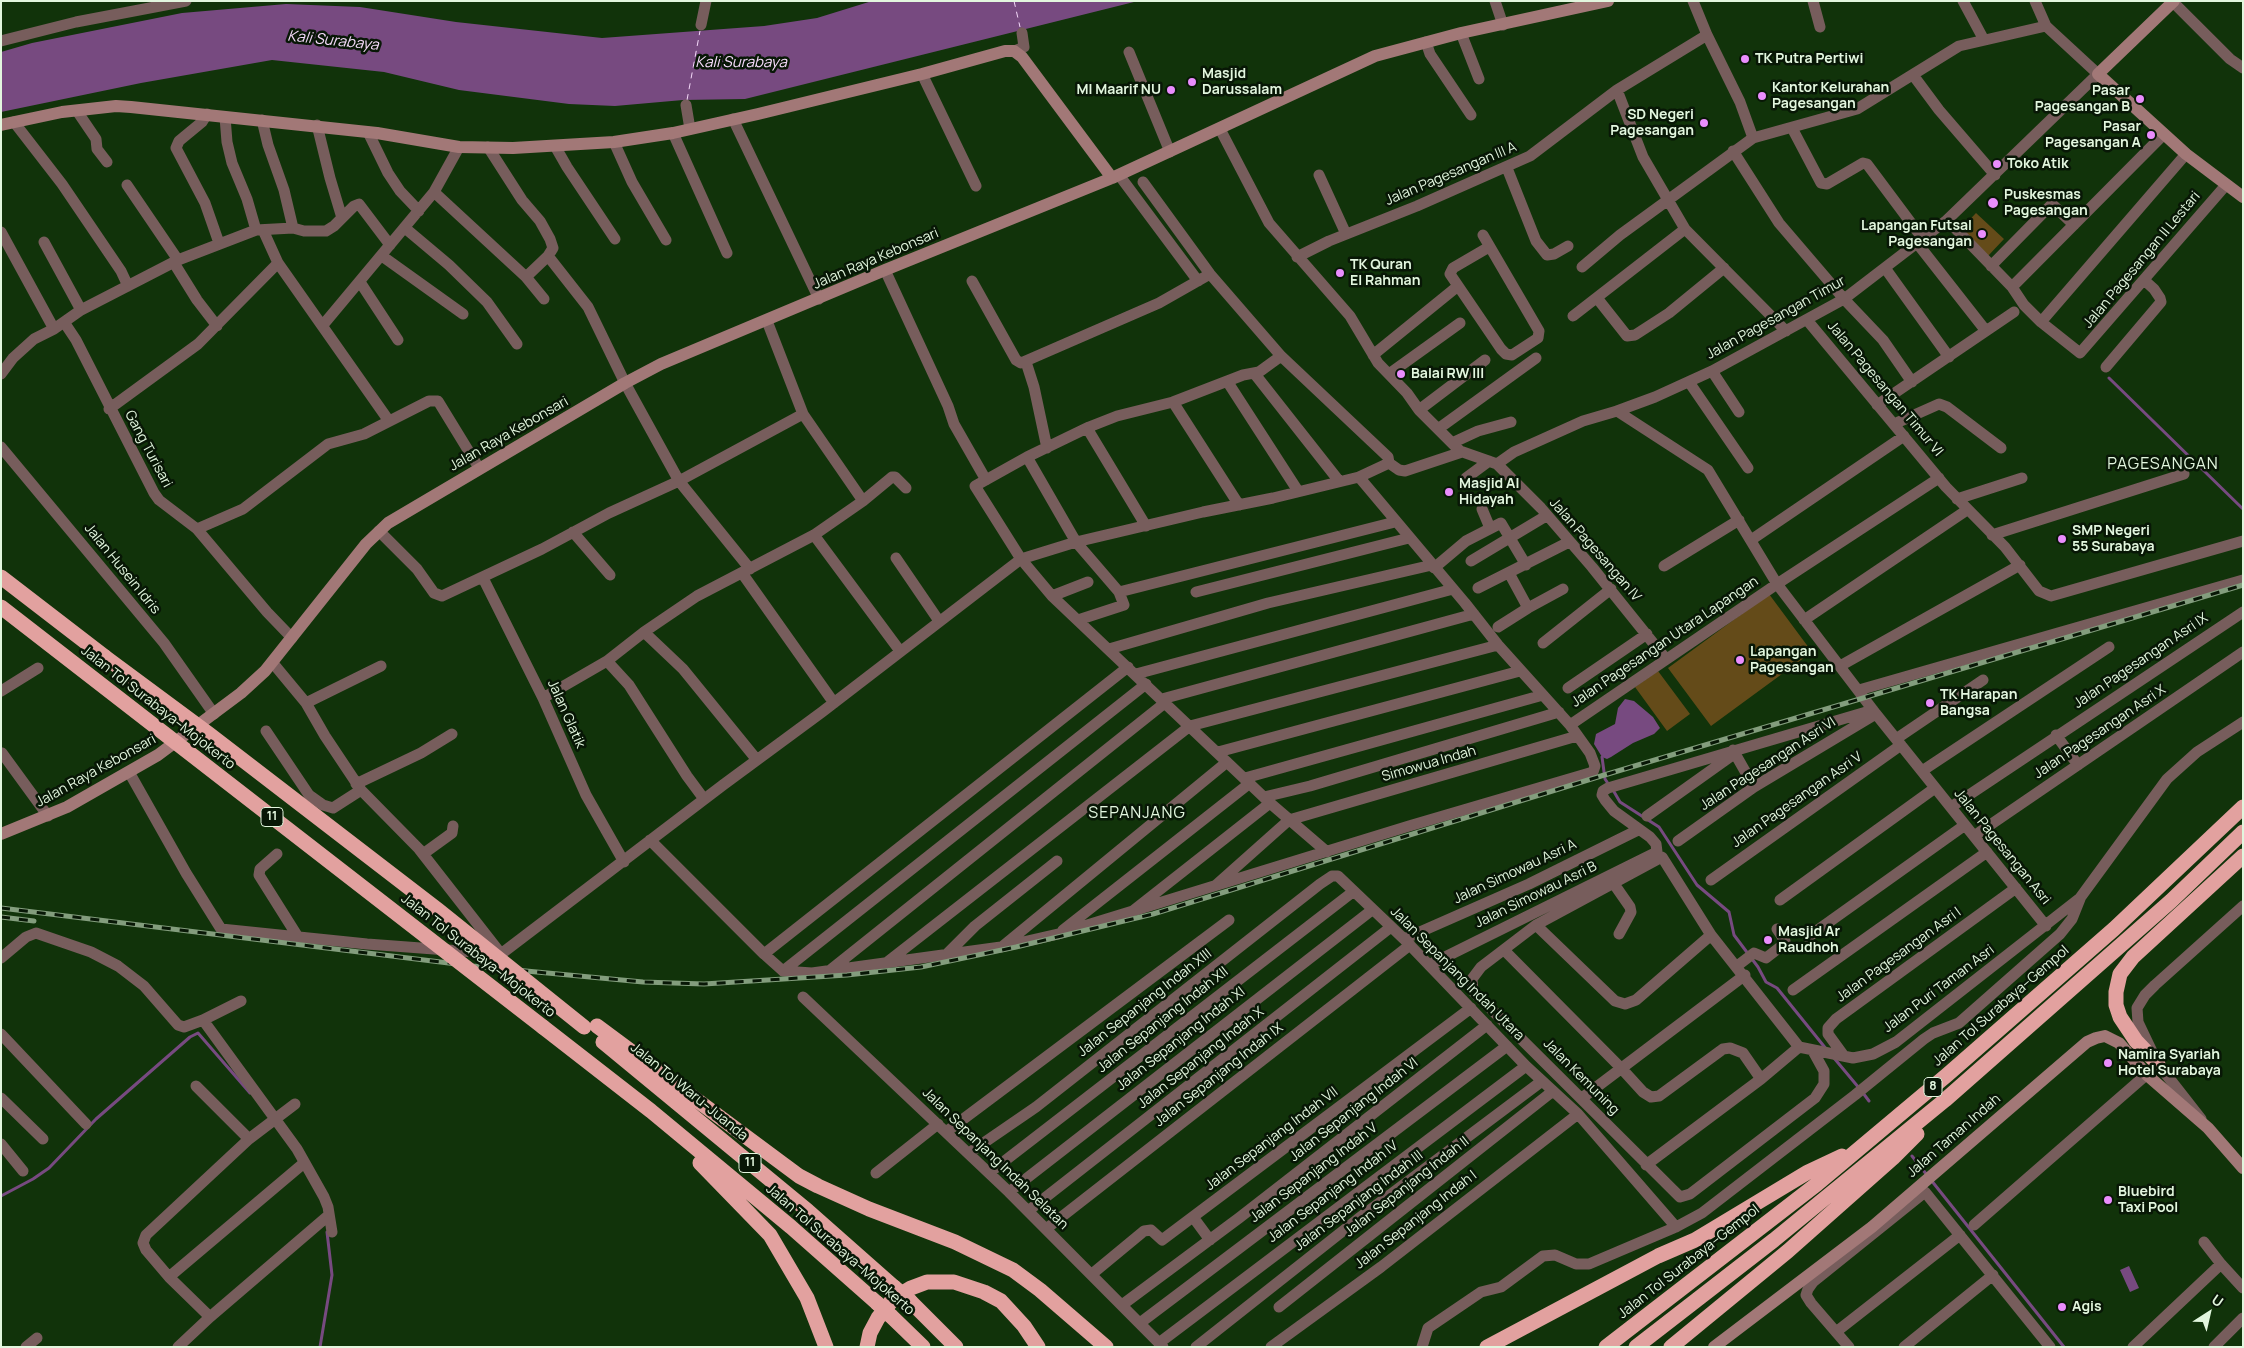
<!DOCTYPE html>
<meta charset="utf-8">
<style>
body{margin:0}
#map{position:relative;width:2244px;height:1348px;overflow:hidden;background:#11330a;font-family:Manrope,sans-serif}
canvas{display:block}
.frame{position:absolute;inset:0;border:2px solid #e2f6de;pointer-events:none}
.north{position:absolute;left:2184px;top:1288px;width:50px;height:50px;-webkit-text-stroke:4px #081706;paint-order:stroke;rotate:35deg;font-size:14px;font-weight:700;line-height:20px;text-align:center;color:#e2f6de}
.north::after{content:'';display:block;margin:auto;width:18px;height:22px;background:#e2f6de;clip-path:polygon(50% 0,100% 100%,50% 72%,0 100%)}
</style>
<div id="map">
<canvas width="2244" height="1348"></canvas>
<div class="frame"></div>
<div class="north">U</div>
</div>
<script>
const ctx = document.querySelector('canvas').getContext('2d');
ctx.lineJoin = 'round';
function fill(path, color) { ctx.fillStyle = color; ctx.fill(path, 'evenodd'); }
const poly = rows => new Path2D(rows.map(r => 'M' + r).join(''));
function stroke(path, color, width, dash) { ctx.strokeStyle = color; ctx.lineWidth = width; ctx.lineCap = dash ? 'butt' : 'round'; ctx.setLineDash(dash || []); ctx.stroke(path); }
function write(font, color, halo, rows, align = 'center') {
  ctx.font = font + ' Manrope,sans-serif'; ctx.lineWidth = 5; ctx.setLineDash([]); ctx.textBaseline = 'middle'; ctx.strokeStyle = halo; ctx.fillStyle = color; for (const [text, x, y, turn = 0] of rows) {
    ctx.save(); ctx.translate(x, y); ctx.rotate((+turn || 0) * Math.PI / 180); ctx.textAlign = isNaN(turn) ? turn : align; if (halo) ctx.strokeText(text, 0, 0); ctx.fillText(text, 0, 0); ctx.restore();
  }
}
const green = poly([
 [1976,213,2004,239,1988,256,1960,230],
 [1769,594,1812,652,1711,726,1668,668],
 [1658,671,1690,714,1667,731,1635,687]
]);
const water = poly([
 [872,1,1138,1,745,99,683,100,615,106,569,104,459,90,384,72,272,60,141,83,1,112,1,52,32,43,182,13,286,4,360,7,456,22,602,38,764,26,817,18],
 [1625,699,1634,701,1653,717,1660,728,1654,734,1633,743,1611,757,1607,759,1602,757,1594,744,1596,734,1615,724,1618,708],
 [2129,1266,2139,1288,2130,1292,2120,1270]
]);
const stream = poly([
 [2109,378,2243,509],
 [1602,757,1605,779,1609,785],
 [1613,790,1620,802,1659,827,1697,885,1729,912,1734,935,1758,967,1766,982,1777,988,1827,1050],
 [1834,1058,1859,1088],
 [1863,1093,1869,1101],
 [1912,1156,1927,1175],
 [1931,1180,2064,1347],
 [1,1196,33,1179,49,1168,96,1119,190,1037,198,1033,250,1093],
 [320,1347,332,1275,327,1232]
]);
const ferry = poly([
 [1014,1,1020,27],
 [687,100,700,31]
]);
const street = poly([
 [1495,1,1503,25],
 [1693,1,1707,35,1740,102,1753,138],
 [1813,1,1820,27],
 [1963,1,1984,40],
 [2173,2,2230,59,2243,68],
 [701,25,706,1],
 [1461,33,1479,79],
 [1,41,76,22,186,1],
 [1426,42,1430,54,1471,115],
 [1014,51,1024,47,1022,33],
 [1129,52,1170,152],
 [922,74,976,186],
 [1913,75,1939,110,1995,175],
 [1617,90,1643,157,1685,229,1786,331],
 [686,105,690,129],
 [77,111,96,139,97,149,107,162],
 [207,114,202,122,179,141,176,148,205,203,219,243],
 [225,117,227,142,232,163,247,199,256,230],
 [733,119,819,299],
 [262,120,268,145,284,190,293,228],
 [14,122,62,184,121,271,128,286],
 [317,125,330,178,342,218],
 [1792,128,1821,183,1827,184,1863,163,1867,164,1923,239],
 [1220,129,1269,223,1350,316,1378,363,1407,393,1419,410,1460,451,1497,464,1514,452,1583,421,1617,411,1708,470,1777,584,1876,714,2046,926],
 [368,132,388,173,400,191,419,211],
 [673,133,727,253],
 [614,142,632,182,666,240],
 [555,146,567,167,615,239],
 [488,147,522,200,540,221,550,239,553,248,548,256,526,277],
 [1733,151,1779,223,1844,299,1883,340,1912,382],
 [1507,168,1536,241,1547,255,1554,254,1568,246],
 [1119,175,1198,281],
 [1319,175,1346,234],
 [1143,182,1210,274,1281,356,1388,457,1389,463,1399,470,1405,471,1462,452],
 [127,185,178,260],
 [434,192,526,277,544,299],
 [1947,220,2012,287,2024,305,2041,322,2080,353,2226,185],
 [405,228,449,265,487,302,517,344],
 [263,230,278,263,389,421],
 [1,232,54,329],
 [1483,235,1539,331,1538,338,1512,355,1506,354,1501,349,1450,274,1453,268,1489,247],
 [44,242,81,310],
 [1917,243,1986,331],
 [382,256,463,314],
 [548,256,588,307,625,383,679,481,750,569],
 [1297,257,1329,241,1417,206,1530,156,1617,90,1707,35],
 [174,263,197,300,217,326],
 [1991,266,2052,204,2074,225],
 [1582,267,1620,235,1753,138,1857,109,1959,46,2046,26],
 [1885,268,1949,357],
 [885,270,948,406,954,424,986,480],
 [972,281,1016,360,1021,363,1159,303,1210,274],
 [360,282,398,340],
 [2012,287,2164,134],
 [1597,298,1627,336,1635,335,1669,313,1724,268],
 [1573,316,1685,229],
 [1807,320,1946,487,2005,547,2039,591,2051,596,2243,541],
 [767,321,803,414,863,501],
 [64,322,76,340,154,493,159,500,197,529,267,612,292,638],
 [2041,322,2186,154],
 [323,325,434,192,459,147],
 [1373,355,1458,286],
 [1281,356,1259,372,1243,375,1173,402,1117,416,1089,427,1027,457,975,486,1021,559,1052,596,1270,803,1327,852],
 [1026,362,1034,387,1047,448],
 [2106,367,2161,302,2160,298,2154,289,2144,280],
 [1712,371,1739,412],
 [1254,373,1339,481],
 [1,374,13,358,34,339,54,329,81,310,178,260,256,230,293,228,304,231,326,231,334,226,354,206,359,204,390,245],
 [1389,374,1460,323],
 [1227,381,1298,491],
 [1689,382,1748,468],
 [1173,402,1239,505],
 [1877,405,2014,312],
 [109,409,198,344,278,263],
 [1419,410,1485,360],
 [1617,411,1655,397,1712,371,1844,299,1947,220,2098,74,2046,26,2035,1],
 [1894,424,1939,404,1947,407,2001,448],
 [1087,428,1146,526],
 [1438,429,1536,358],
 [1452,443,1478,431,1511,422],
 [1,447,164,643,214,714],
 [1027,457,1076,542,1119,592,1124,605,1078,620],
 [1497,464,1541,508,1592,567,1666,659],
 [1466,478,1489,461],
 [1957,499,2022,478],
 [1482,509,1490,528],
 [197,529,243,509,328,444,364,434,429,401,438,401,479,468],
 [379,531,417,569,434,593,442,596,542,549,609,513,679,481,803,414],
 [573,532,610,575],
 [814,535,900,651],
 [1992,535,2184,474],
 [1751,540,1904,436],
 [896,558,939,621],
 [1471,561,1546,516],
 [1664,566,1739,520],
 [1434,568,1466,541,1501,523,1526,565],
 [742,573,834,703],
 [483,578,543,698,586,795,624,862],
 [1478,588,1569,542],
 [1119,592,1395,522],
 [1196,592,1409,538],
 [1052,596,1088,582],
 [1528,608,1563,589],
 [1804,620,1967,510],
 [1498,627,1528,608,1509,573],
 [644,632,683,669,757,760],
 [1543,643,1611,589],
 [1109,649,1268,603,1432,565],
 [607,661,629,685,687,776,704,799],
 [272,662,306,703,325,736,361,790,419,849,501,954],
 [1840,666,2020,565],
 [1136,674,1453,589],
 [1568,688,1647,634],
 [1859,690,2243,580],
 [1,691,38,668],
 [543,698,607,661,644,632,697,596,814,535,863,501,892,477,895,477,906,488],
 [1162,699,1474,614],
 [306,703,381,666],
 [1570,725,1777,584,1939,478],
 [266,731,309,795,323,805,333,808,361,790],
 [2056,735,2078,765],
 [1896,739,1983,680],
 [1733,750,1754,787],
 [1218,752,1520,671],
 [2,753,48,816],
 [1922,771,2109,647],
 [129,772,186,873,221,929,367,944,501,954,723,785,822,712,1021,559,1076,542,1203,512,1273,498,1359,477,1389,463],
 [1245,778,1543,695],
 [356,784,421,753,452,734],
 [1264,797,1310,786,1559,712],
 [1951,807,2243,612],
 [1647,816,1734,754],
 [1974,836,2243,652],
 [650,840,764,954,783,971,812,973,1001,947,1058,934,1409,826,1593,772,1595,766,1590,753,1570,725,1498,645,1465,603,1359,477],
 [1678,841,1754,787,1874,715],
 [277,854,260,869,259,875,298,937],
 [423,854,452,833,453,826],
 [1711,880,1901,745],
 [1614,884,1630,907,1631,912,1619,934],
 [1216,885,1289,820,1577,736],
 [1780,900,1935,788],
 [1134,910,1270,803],
 [1536,925,1615,1001,1625,1004,1636,1000,1711,935],
 [1063,930,1250,783],
 [1808,937,1965,825],
 [1404,939,1529,884,1638,830],
 [1003,946,1227,762],
 [1504,950,1622,1069,1643,1092,1651,1097,1659,1096,1723,1049,1730,1048,1743,1053,1761,1079],
 [764,954,1128,667],
 [945,956,975,926,1057,861],
 [1,958,26,937,36,933,91,952,118,966,144,986,178,1025,184,1027,203,1020,241,1001],
 [886,963,1190,726,1498,645],
 [1429,965,1657,852,1656,844,1650,837,1614,811,1605,800,1602,795,1603,791,1608,788,1873,710],
 [1737,966,1754,953,1766,958,1784,944,1785,941,1777,929],
 [783,971,1146,684],
 [829,971,1166,702],
 [1793,990,1987,852],
 [803,997,1009,1192,1163,1347],
 [203,1020,297,1149,324,1197,328,1207,332,1232],
 [1,1034,86,1124],
 [1813,1051,1824,1071,1824,1084,1815,1098,1690,1194,1680,1197,1473,991,1472,979,1481,967,1536,925,1662,857,1711,935,1799,1047,1853,1058,1873,1054,1896,1042,2080,898,2167,779,2197,752,2243,722],
 [1844,1056,1828,1034,1828,1028,1836,1019,2016,888],
 [196,1086,249,1139],
 [1,1098,43,1139],
 [1582,1098,1745,975],
 [2201,1119,2158,1064,2138,1022,2137,1008,2145,995,2155,985,2243,906],
 [946,1132,1229,920],
 [1,1144,23,1171],
 [969,1153,1036,1107,1320,884,1332,876,1338,876,1404,939,1526,1066,1578,1114,1676,1227],
 [1646,1165,1761,1079,1799,1047],
 [876,1173,938,1124],
 [989,1173,1354,891],
 [1009,1192,1372,910],
 [1028,1211,1391,927],
 [1193,1217,1210,1240],
 [1974,1225,2154,1068],
 [1046,1229,1410,945],
 [2204,1242,2221,1264],
 [1092,1274,1144,1231,1151,1230,1162,1240,1471,1008],
 [169,1277,304,1163],
 [1122,1305,1239,1218,1487,1025],
 [1279,1307,1553,1091],
 [210,1317,169,1277,146,1250,143,1243,146,1235,249,1139,295,1104],
 [1140,1323,1507,1046],
 [1836,1332,1960,1235],
 [1159,1343,1526,1066],
 [26,1347,37,1338],
 [178,1347,210,1317,329,1215],
 [1196,1347,1358,1219,1542,1081],
 [1271,1347,1381,1267,1578,1114],
 [1422,1347,1428,1328,1481,1292,1501,1287,1543,1256,1555,1255,1576,1264,1589,1264,1676,1227,1702,1213,1855,1095,1924,1039,1933,1033,1959,1023,2060,934,2072,919,2080,899],
 [1849,1347,1811,1303,1806,1295,1808,1289,1813,1282,1925,1192,2050,1347],
 [1904,1347,1993,1275],
 [2133,1347,2221,1264,2243,1288],
 [2214,1347,2243,1318]
]);
const secondary = poly([
 [2174,1,2098,74,2186,154,2243,197],
 [1,125,62,112,116,106,131,107,377,133,459,147,513,148,614,142,673,133,758,114,922,74,1005,51,1014,51,1022,57,1112,178],
 [1,834,67,807,158,755,241,693,265,671,366,544,388,523,625,383,661,364,885,270,1112,178,1375,56,1461,33,1608,1],
 [1714,1347,1872,1227,2087,1042,2096,1038,2105,1036,2119,1043,2147,1075,2208,1128,2243,1168]
]);
const highway = poly([
 [1,577,105,657],
 [597,1026,799,1176,818,1186,869,1209,955,1242,1013,1270,1040,1290,1106,1347],
 [543,1027,651,1111,791,1227,877,1303],
 [603,1042,808,1211,894,1287],
 [2158,1064,2136,1041,2120,1017,2116,1005,2116,992,2120,974,2133,957,2243,856],
 [700,1163,770,1235,807,1298,826,1347],
 [910,1301,956,1347],
 [891,1316,923,1347],
 [867,1347,870,1333,878,1318,893,1299,911,1288,927,1282,954,1282,984,1292,1001,1301,1024,1326,1038,1347],
 [1487,1347,1658,1256,1695,1240,1808,1172,1842,1156],
 [1606,1347,1817,1184,1947,1075,2114,929,2243,807],
 [1636,1347,1774,1240,1945,1100,2171,901,2243,832],
 [1671,1347,1788,1251,1893,1158,1917,1134]
]);
const rail = poly([
 [1,908,473,966,643,982,704,984,847,975,921,967,1016,947,1153,914,1601,776,2243,585],
 [1,917,34,921]
]);
const highwayBridge = poly([
 [1,607,543,1027],
 [105,657,209,734,438,910,584,1027],
 [894,1287,910,1301],
 [877,1303,891,1316]
]);
const markers = [
 [1745,59,5,"#ea8dfd"],
 [1192,82,5,"#ea8dfd"],
 [1171,90,5,"#ea8dfd"],
 [1762,96,5,"#ea8dfd"],
 [2140,99,5,"#ea8dfd"],
 [1704,123,5,"#ea8dfd"],
 [2151,135,5,"#ea8dfd"],
 [1997,164,5,"#ea8dfd"],
 [1993,203,6,"#ea8dfd"],
 [1982,234,5,"#ea8dfd"],
 [1340,273,5,"#ea8dfd"],
 [1401,374,5,"#ea8dfd"],
 [1449,492,5,"#ea8dfd"],
 [2062,539,5,"#ea8dfd"],
 [1740,660,5,"#ea8dfd"],
 [1930,703,5,"#ea8dfd"],
 [1768,940,5,"#ea8dfd"],
 [2108,1063,5,"#ea8dfd"],
 [2108,1200,5,"#ea8dfd"],
 [2062,1307,5,"#ea8dfd"]
];
const shields = [
 [272,817,22],
 [1933,1087,18],
 [750,1163,22]
];
const shieldNames = [
 ["11",272,817],
 ["8",1933,1087],
 ["11",750,1163]
];
const poiNames = [
 ["TK Putra Pertiwi",1755,59],
 ["Masjid",1202,74],
 ["Darussalam",1202,90],
 ["Kantor Kelurahan",1772,88],
 ["Pagesangan",1772,104],
 ["MI Maarif NU",1161,90,"right"],
 ["Pasar",2130,91,"right"],
 ["Pagesangan B",2130,107,"right"],
 ["SD Negeri",1694,115,"right"],
 ["Pagesangan",1694,131,"right"],
 ["Pasar",2141,127,"right"],
 ["Pagesangan A",2141,143,"right"],
 ["Toko Atik",2007,164],
 ["Puskesmas",2004,195],
 ["Pagesangan",2004,211],
 ["Lapangan Futsal",1972,226,"right"],
 ["Pagesangan",1972,242,"right"],
 ["TK Quran",1350,265],
 ["El Rahman",1350,281],
 ["Balai RW III",1411,374],
 ["Masjid Al",1459,484],
 ["Hidayah",1459,500],
 ["SMP Negeri",2072,531],
 ["55 Surabaya",2072,547],
 ["Lapangan",1750,652],
 ["Pagesangan",1750,668],
 ["TK Harapan",1940,695],
 ["Bangsa",1940,711],
 ["Masjid Ar",1778,932],
 ["Raudhoh",1778,948],
 ["Namira Syariah",2118,1055],
 ["Hotel Surabaya",2118,1071],
 ["Bluebird",2118,1192],
 ["Taxi Pool",2118,1208],
 ["Agis",2072,1307]
];
const streetNames = [
 ["Jalan Pagesangan III A",1451,174,-23],
 ["Jalan Raya Kebonsari",876,259,-23],
 ["Jalan Pagesangan II Lestari",2142,260,-50],
 ["Jalan Pagesangan Timur",1776,318,-29],
 ["Jalan Pagesangan Timur VI",1885,389,50],
 ["Jalan Raya Kebonsari",509,434,-30],
 ["Gang Turisari",148,449,62],
 ["Jalan Pagesangan IV",1595,550,49],
 ["Jalan Husein Idris",122,569,51],
 ["Jalan Pagesangan Utara Lapangan",1665,642,-34],
 ["Jalan Pagesangan Asri IX",2141,661,-34],
 ["Jalan Tol Surabaya–Mojokerto",158,708,38],
 ["Jalan Glatik",566,714,66],
 ["Jalan Pagesangan Asri X",2100,732,-34],
 ["Simowua Indah",1429,764,-16],
 ["Jalan Pagesangan Asri VI",1768,764,-33],
 ["Jalan Raya Kebonsari",96,771,-29],
 ["Jalan Pagesangan Asri V",1797,800,-35],
 ["Jalan Pagesangan Asri",2002,847,51],
 ["Jalan Simowau Asri A",1515,872,-25],
 ["Jalan Simowau Asri B",1536,895,-26],
 ["Jalan Pagesangan Asri I",1899,955,-36],
 ["Jalan Tol Surabaya–Mojokerto",478,956,38],
 ["Jalan Sepanjang Indah Utara",1457,974,45],
 ["Jalan Puri Taman Asri",1939,989,-37],
 ["Jalan Sepanjang Indah XIII",1145,1003,-38],
 ["Jalan Tol Surabaya–Gempol",2001,1006,-41],
 ["Jalan Sepanjang Indah XII",1163,1020,-38],
 ["Jalan Sepanjang Indah XI",1181,1039,-38],
 ["Jalan Sepanjang Indah X",1201,1058,-38],
 ["Jalan Sepanjang Indah IX",1219,1075,-38],
 ["Jalan Kemuning",1581,1077,45],
 ["Jalan Tol Waru–Juanda",689,1092,39],
 ["Jalan Sepanjang Indah VI",1354,1110,-38],
 ["Jalan Taman Indah",1954,1136,-41],
 ["Jalan Sepanjang Indah VII",1272,1139,-37],
 ["Jalan Sepanjang Indah Selatan",995,1159,44],
 ["Jalan Sepanjang Indah V",1314,1173,-37],
 ["Jalan Sepanjang Indah II",1407,1187,-38],
 ["Jalan Sepanjang Indah IV",1333,1192,-37],
 ["Jalan Sepanjang Indah III",1359,1201,-37],
 ["Jalan Sepanjang Indah I",1416,1220,-38],
 ["Jalan Tol Surabaya–Mojokerto",840,1250,41],
 ["Jalan Tol Surabaya–Gempol",1689,1262,-38]
];
const waterNames = [
 ["Kali Surabaya",333,41,6],
 ["Kali Surabaya",741,63]
];
const quarterNames = [
 ["PAGESANGAN",2163,465],
 ["SEPANJANG",1137,814]
];
fill(green, '#644b19');
fill(water, '#774a80');
stroke(stream, '#774a80', 3);
stroke(ferry, '#f5dafa', 1, [6, 5]);
stroke(street, '#775d5c', 11);
stroke(secondary, '#a27877', 12);
stroke(highway, '#e2a19f', 15);
stroke(rail, '#839d7d', 5);
stroke(rail, '#081706', 3, [9]);
stroke(highwayBridge, '#e2a19f', 15);
for (const [x, y, r, color] of markers) { const dot = new Path2D(); dot.arc(x, y, r, 0, 2 * Math.PI); ctx.fillStyle = color; ctx.fill(dot); stroke(dot, '#081706', 2); }
for (const [x, y, w] of shields) { const box = new Path2D(); box.roundRect(x - w / 2, y - 9.5, w, 19, 4); ctx.fillStyle = '#081706'; ctx.fill(box); stroke(box, '#e2f6de', 1); }
write('bold 12px', '#e2f6de', null, shieldNames);
write('bold 14px', '#e2f6de', '#081706', poiNames, 'left');
write('14px', '#e2f6de', '#081706', streetNames);
write('italic 15px', '#f5dafa', '#081706', waterNames);
ctx.letterSpacing = '1px';
write('16px', '#e2f6de', '#081706', quarterNames);
ctx.letterSpacing = '0px';
</script>
